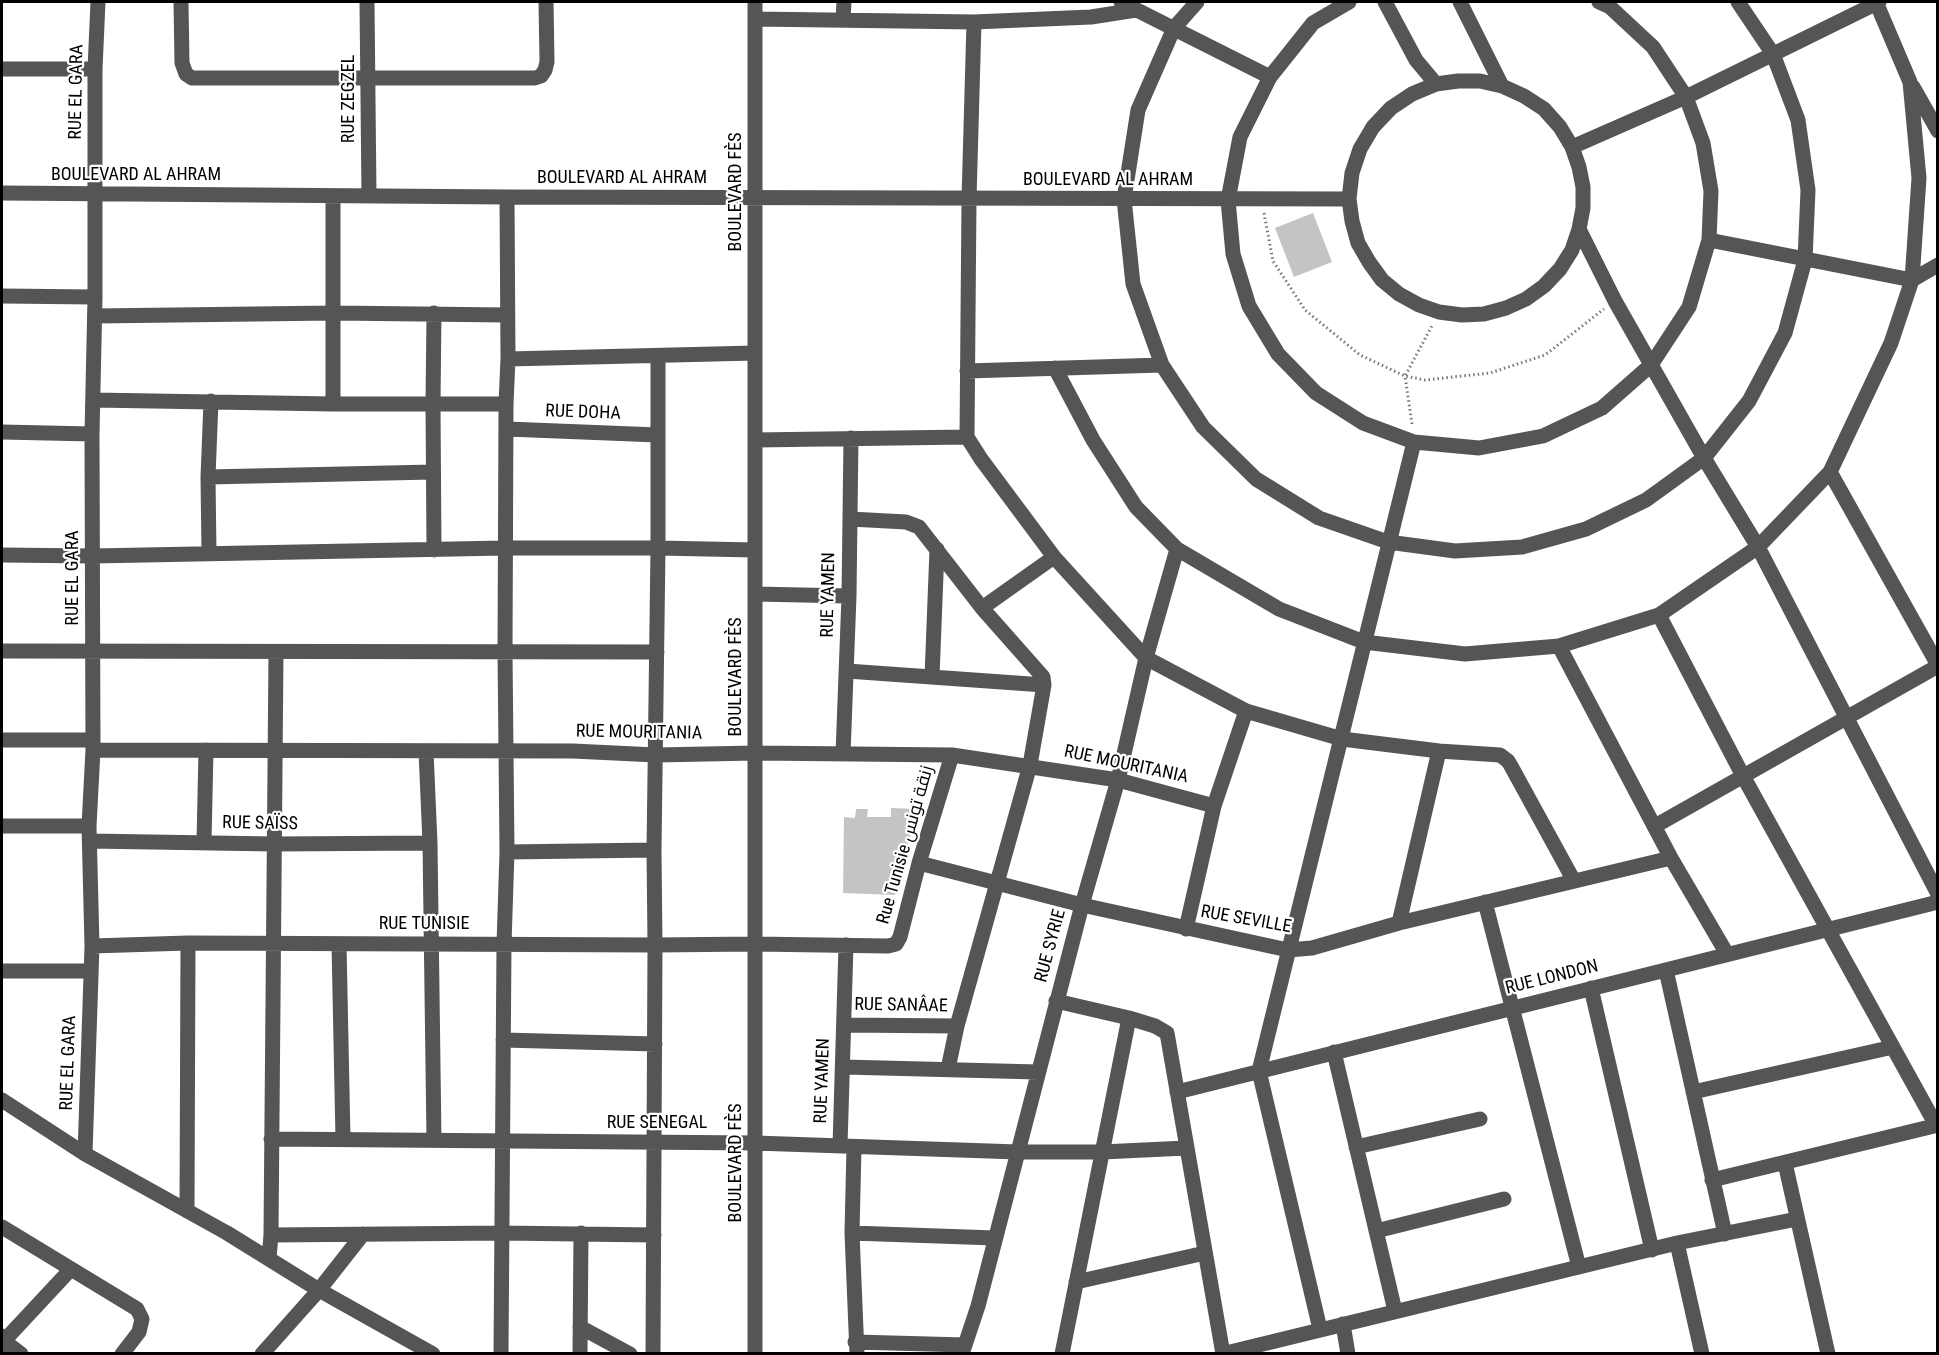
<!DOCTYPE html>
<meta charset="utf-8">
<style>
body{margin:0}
#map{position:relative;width:1939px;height:1355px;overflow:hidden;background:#fff;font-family:"Roboto Condensed",sans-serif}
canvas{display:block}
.frame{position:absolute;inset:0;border:3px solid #000;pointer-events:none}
</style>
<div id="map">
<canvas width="1939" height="1355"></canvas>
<div class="frame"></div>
</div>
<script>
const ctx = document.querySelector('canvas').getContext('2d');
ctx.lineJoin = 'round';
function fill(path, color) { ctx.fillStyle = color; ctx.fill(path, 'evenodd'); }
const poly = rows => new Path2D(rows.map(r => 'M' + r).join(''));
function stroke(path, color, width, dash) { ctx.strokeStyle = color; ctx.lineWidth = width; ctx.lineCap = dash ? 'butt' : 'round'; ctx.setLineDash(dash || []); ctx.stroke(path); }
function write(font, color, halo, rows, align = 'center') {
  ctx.font = font + ' "Roboto Condensed",Cairo,sans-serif'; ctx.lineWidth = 4.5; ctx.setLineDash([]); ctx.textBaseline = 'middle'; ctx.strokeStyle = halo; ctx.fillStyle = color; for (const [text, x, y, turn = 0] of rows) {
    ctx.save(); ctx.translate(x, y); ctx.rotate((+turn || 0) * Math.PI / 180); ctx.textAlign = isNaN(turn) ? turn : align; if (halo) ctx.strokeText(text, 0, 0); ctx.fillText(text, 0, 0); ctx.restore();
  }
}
const building = poly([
 [1313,213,1332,262,1294,277,1275,228],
 [891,808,917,809,895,895,843,893,844,817,855,818,856,809,868,809,867,817,891,817]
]);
const path = poly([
 [1264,213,1273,261,1305,310,1360,355,1405,376,1425,380,1490,373,1545,355,1604,309],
 [1412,424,1405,376,1433,324]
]);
const minor = poly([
 [181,2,182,63,186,74,192,78,535,78,541,76,545,70,547,62,546,2],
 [367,2,369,196],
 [755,2,755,1354],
 [1121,2,1270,77],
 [1197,2,1174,28,1138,110,1124,199,1133,284,1162,365,1203,427,1256,479,1319,518,1388,542,1455,551,1522,547,1586,529,1646,500,1704,458,1749,401,1785,333,1805,260,1808,190,1798,120,1773,54,1738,2],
 [1349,2,1313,23,1270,77,1240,137,1228,200,1233,254,1249,306,1278,354,1316,393,1363,423,1414,442,1479,448,1543,436,1602,408,1651,365,1689,307,1709,240,1711,191,1703,143,1686,97,1653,47,1610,7,1599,2],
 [1385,2,1416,60,1436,84],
 [1460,2,1502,86],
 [755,19,974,22,1091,17,1136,10],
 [843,20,844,2],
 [974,22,969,199,967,437,981,459,1054,557,1146,658,1246,711,1342,739,1439,751,1500,755,1508,761,1511,766,1574,881],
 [2,69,95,69],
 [1913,87,1938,131],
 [1572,147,1686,97,1879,2],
 [2,193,507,197,1349,199],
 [1579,229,1572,250,1560,269,1544,286,1526,299,1506,308,1484,314,1462,315,1439,312,1419,305,1399,294,1382,280,1369,262,1358,243,1352,221,1349,199,1352,173,1360,149,1373,127,1391,108,1412,94,1436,84,1458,81,1480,81,1502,86,1524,96,1544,109,1560,127,1572,147,1579,167,1583,187,1583,208,1579,229,1615,301,1704,458,1758,547,1938,894],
 [1709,240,1912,280,1938,265],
 [2,296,95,297],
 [434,313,433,403,434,550],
 [95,316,334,313,507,315],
 [508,359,755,353],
 [1055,368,1093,440,1136,507,1177,549,1279,609,1364,642,1465,654,1559,646,1659,615,1758,547,1830,472,1891,343,1912,280,1919,178,1910,82,1876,2],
 [967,371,1162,365],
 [93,400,333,404,506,404],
 [333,404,333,196],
 [507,429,658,435],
 [2,432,92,434],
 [755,440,967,437],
 [1830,472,1938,665],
 [208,477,433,472],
 [850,519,906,522,919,527,982,608,1043,677,1044,685,1030,765,957,1026,948,1069],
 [209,553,208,477,211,401],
 [2,555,93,556,505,548,658,548,755,550],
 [755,594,849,596],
 [982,608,1054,557],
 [1659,615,1743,776,1936,1125],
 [1559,646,1671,858,1727,954],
 [2,651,657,652],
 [847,671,1044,685],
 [932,677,937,549],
 [2,740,93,740],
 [93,750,573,751,656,755,755,753,952,755,1118,780,1214,806],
 [426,751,430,843,434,1140],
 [843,754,849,596,851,438],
 [2,826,89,826],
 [1655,826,1938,666],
 [90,841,274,844,430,843],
 [204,842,206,750],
 [507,852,654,850],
 [919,863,1082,905,1288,950,1312,948,1399,923,1671,858],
 [1485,902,1579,1267],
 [1399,923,1439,751],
 [1186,929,1214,806,1246,711],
 [339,944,343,1139],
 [92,946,188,943,655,945,755,944,888,946,896,944,900,937,919,863,952,755],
 [1666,970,1725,1234],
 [2,971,91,971],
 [1591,988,1652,1250],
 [1056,1001,1129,1018,1155,1026,1167,1033,1223,1354],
 [845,1025,957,1026],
 [503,1040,655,1044],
 [1334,1052,1395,1311],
 [844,1067,1038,1072],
 [1177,1092,1938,902],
 [1693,1092,1893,1047],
 [2,1100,85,1154,227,1233,319,1290,433,1354],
 [271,1139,755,1143,1018,1152,1102,1152,1186,1148],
 [840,1146,846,945],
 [854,1147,852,1233,857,1354],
 [1356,1147,1480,1119],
 [85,1154,92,946,89,826,93,750,92,434,95,297,95,69,98,2],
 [1785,1163,1828,1354],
 [1712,1180,1938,1125],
 [187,1211,188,943],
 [2,1227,137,1309,142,1319,139,1332,122,1354],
 [1376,1231,1504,1199],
 [852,1233,995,1238],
 [271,1235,503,1233,654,1235],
 [1677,1243,1702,1354],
 [269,1258,271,1235,276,652],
 [1076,1282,1205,1253],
 [1343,1324,1348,1354],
 [580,1327,630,1354],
 [1320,1329,1259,1071,1414,442],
 [2,1336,4,1341,21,1354],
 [855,1342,965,1345],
 [2,1349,4,1341,71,1269],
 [262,1354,319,1290,363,1234],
 [501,1354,504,944,507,852,505,652,506,404,508,359,507,197],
 [580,1354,581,1233],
 [653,1354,655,945,654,850,658,548,658,356],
 [962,1354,978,1306,1082,905,1118,780,1146,658,1177,549],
 [1062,1354,1129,1018],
 [1222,1354,1677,1243,1797,1219]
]);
const streetNames = [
 ["RUE EL GARA",77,92,-89],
 ["RUE ZEGZEL",349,99,-90],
 ["BOULEVARD AL AHRAM",136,175],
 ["BOULEVARD AL AHRAM",622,178],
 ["BOULEVARD AL AHRAM",1108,180],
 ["BOULEVARD FÈS",736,192,-90],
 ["RUE DOHA",583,413,2],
 ["RUE EL GARA",73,578,-90],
 ["RUE YAMEN",829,595,-89],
 ["BOULEVARD FÈS",736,677,-90],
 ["RUE MOURITANIA",639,733,1],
 ["RUE MOURITANIA",1126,765,12],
 ["RUE SAÏSS",260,824,1],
 ["Rue Tunisie زنقة تونس",906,845,-74],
 ["RUE SEVILLE",1246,920,10],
 ["RUE TUNISIE",424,924],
 ["RUE SYRIE",1051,946,-75],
 ["RUE LONDON",1552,978,-14],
 ["RUE SANÂAE",901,1006,1],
 ["RUE EL GARA",69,1063,-88],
 ["RUE YAMEN",823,1081,-88],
 ["RUE SENEGAL",657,1123],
 ["BOULEVARD FÈS",736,1163,-90]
];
fill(building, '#c4c4c4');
stroke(path, '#777', 3, [1.5, 3]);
stroke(minor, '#555', 15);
write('18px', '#000', '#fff', streetNames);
</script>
